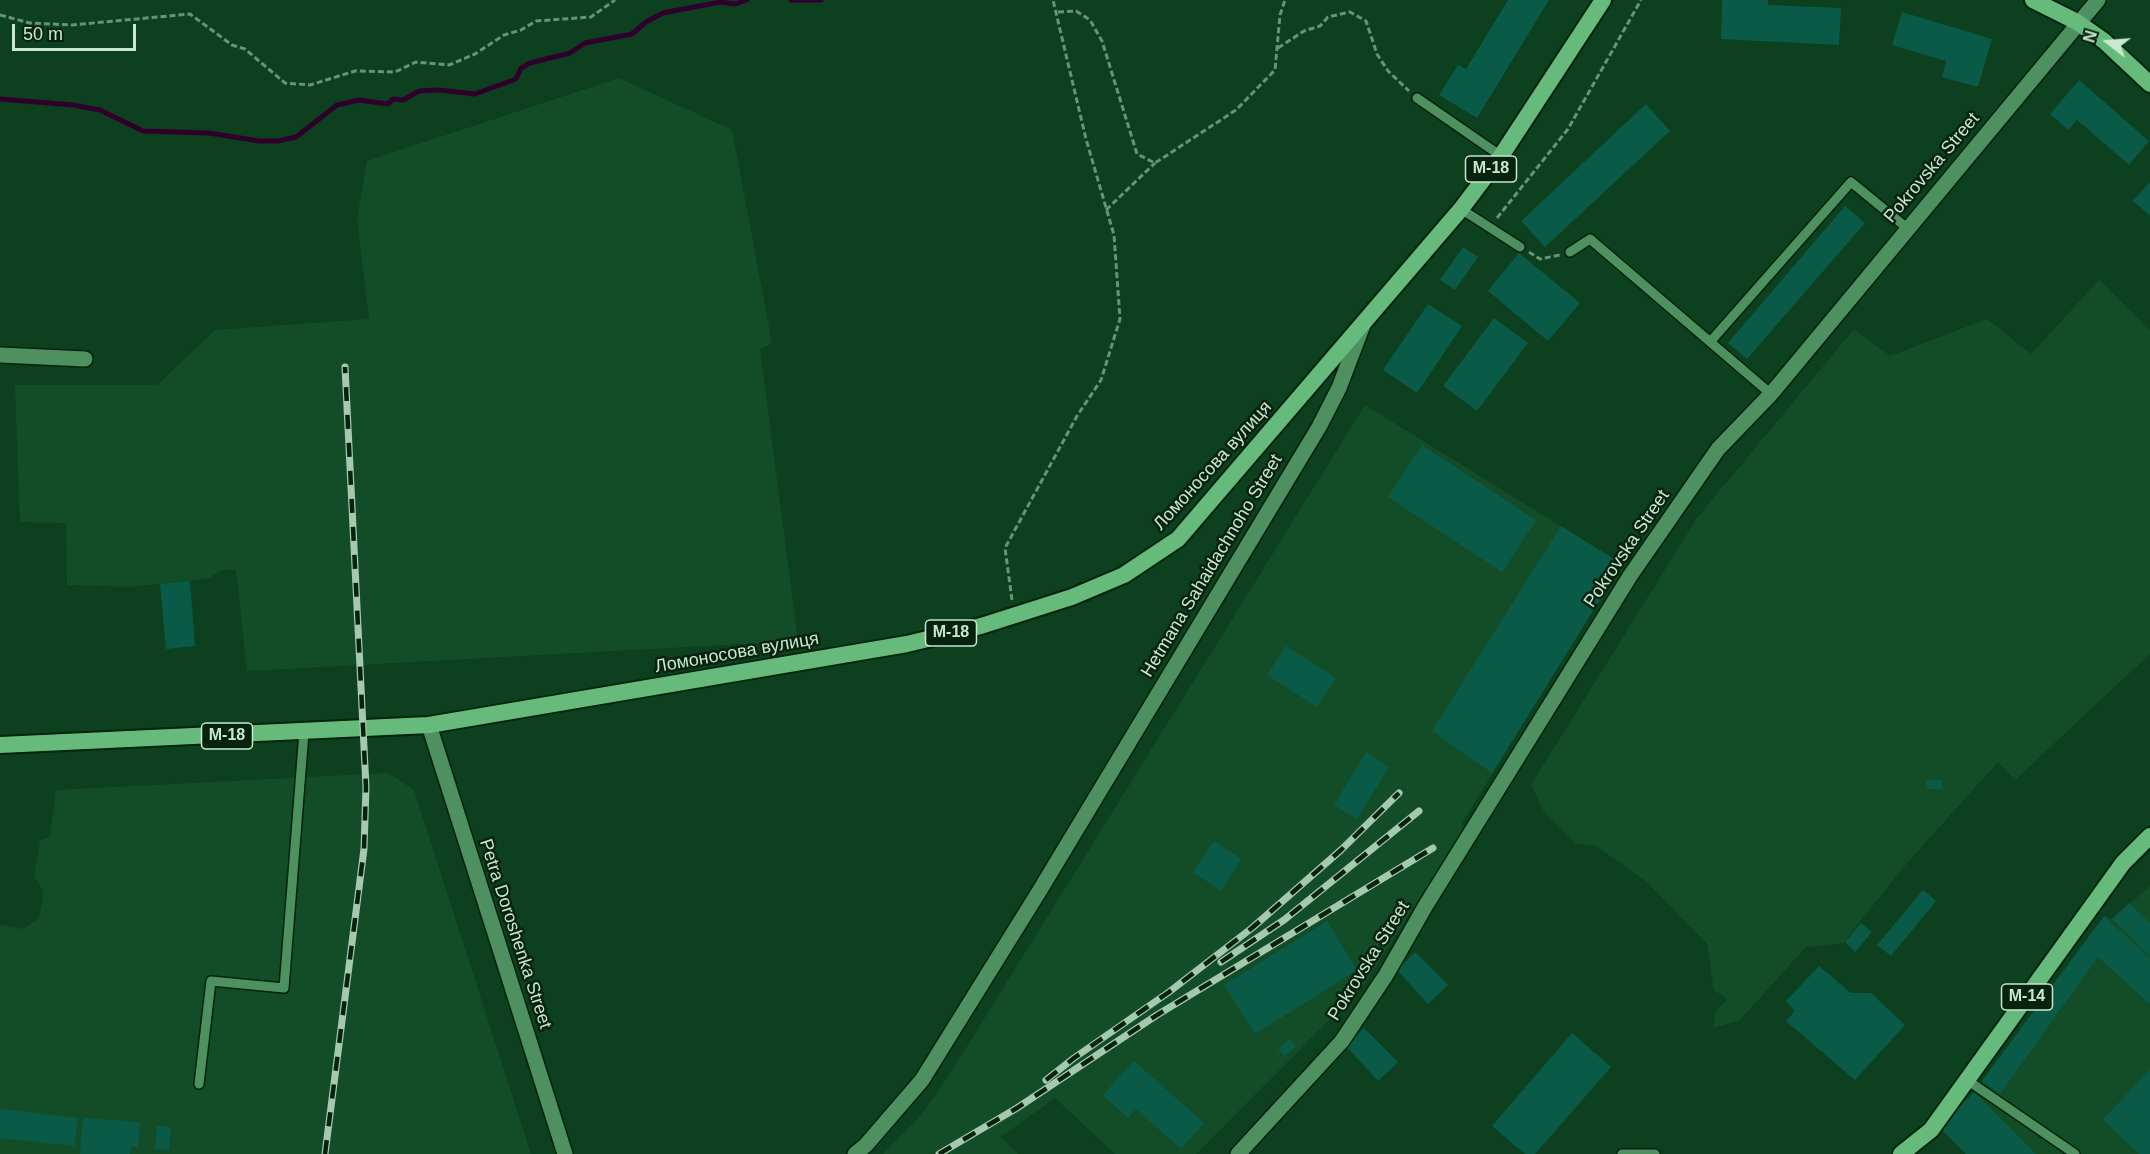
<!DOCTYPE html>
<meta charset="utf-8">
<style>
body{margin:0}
#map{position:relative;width:2150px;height:1154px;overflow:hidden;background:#0c401e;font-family:Arial,sans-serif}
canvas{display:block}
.north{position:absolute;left:2078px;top:12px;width:60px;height:60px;-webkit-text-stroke:4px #072310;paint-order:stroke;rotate:287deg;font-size:16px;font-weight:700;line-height:24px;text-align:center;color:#c8e9ce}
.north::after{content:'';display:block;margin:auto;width:21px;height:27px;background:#c8e9ce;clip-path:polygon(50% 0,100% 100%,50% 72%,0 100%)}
.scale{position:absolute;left:12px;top:24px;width:124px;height:27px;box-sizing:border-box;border:3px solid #c8e9ce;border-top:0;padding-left:8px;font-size:18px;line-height:21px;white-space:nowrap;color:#c8e9ce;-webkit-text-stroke:4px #072310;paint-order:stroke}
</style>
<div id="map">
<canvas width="2150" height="1154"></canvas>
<div class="north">N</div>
<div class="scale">50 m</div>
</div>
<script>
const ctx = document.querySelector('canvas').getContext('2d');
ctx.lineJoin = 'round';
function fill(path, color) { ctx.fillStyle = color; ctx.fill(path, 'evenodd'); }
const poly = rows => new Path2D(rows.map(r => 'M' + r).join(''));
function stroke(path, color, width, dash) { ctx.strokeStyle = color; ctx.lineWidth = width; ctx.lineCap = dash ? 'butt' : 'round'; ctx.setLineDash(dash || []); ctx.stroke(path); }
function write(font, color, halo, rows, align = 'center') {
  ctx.font = font + ' Arial,sans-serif'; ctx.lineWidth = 5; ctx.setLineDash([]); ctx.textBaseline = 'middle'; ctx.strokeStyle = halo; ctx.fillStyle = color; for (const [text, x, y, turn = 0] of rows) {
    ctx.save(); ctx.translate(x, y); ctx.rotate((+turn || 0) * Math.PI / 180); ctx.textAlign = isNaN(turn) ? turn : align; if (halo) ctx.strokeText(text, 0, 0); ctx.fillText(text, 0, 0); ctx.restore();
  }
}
const built = poly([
 [619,78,732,130,772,343,760,349,798,641,247,671,236,570,222,570,209,578,190,581,129,587,67,585,66,523,20,522,15,385,157,385,215,330,369,319,357,219,367,161],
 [2099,280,2150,330,2150,654,2015,780,1998,762,1908,862,1843,943,1806,947,1740,1020,1713,1028,1716,1011,1727,999,1714,990,1707,944,1647,882,1595,845,1576,844,1544,812,1531,785,1697,518,1854,329,1890,356,1987,319,2031,354],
 [1365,405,1622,564,1462,823,1465,834,1415,905,1365,984,1196,1154,1115,1154,1055,1098,1001,1137,1018,1154,883,1154,916,1121,948,1077],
 [388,773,414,790,531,1154,0,1154,0,925,24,929,39,918,44,892,34,876,40,840,50,837,56,790],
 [2150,886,2150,1154,1966,1154,1939,1127,1974,1092,2104,916,2112,919]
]);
const stream = poly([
 [791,0,821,0],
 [0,99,73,105,100,110,143,131,209,133,259,141,278,141,296,137,337,105,359,100,388,104,393,99,403,100,419,91,439,90,475,94,516,79,521,68,530,63,570,53,585,43,632,34,646,22,663,13,720,2,735,4,747,0]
]);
const building = poly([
 [1508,0,1549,0,1477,118,1439,95,1458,65,1466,69],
 [1722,0,1768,0,1768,5,1841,8,1839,45,1721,39],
 [1902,12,1992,39,1978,87,1942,77,1946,61,1892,45],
 [2079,80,2149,141,2129,165,2077,120,2068,130,2050,114],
 [1646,104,1670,131,1545,247,1521,221],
 [2150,182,2150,216,2133,201],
 [1845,206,1865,223,1747,359,1728,343],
 [1463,247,1478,257,1455,290,1440,280],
 [1519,253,1580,303,1548,341,1488,291],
 [1428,304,1462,326,1417,393,1383,370],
 [1494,318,1528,343,1477,411,1443,386],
 [1422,445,1536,520,1502,572,1388,497],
 [1561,526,1622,564,1492,773,1432,731],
 [190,581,195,646,166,649,160,584],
 [1286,646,1336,678,1317,707,1267,675],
 [1366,752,1389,767,1357,819,1334,805],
 [1926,780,1942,780,1942,789,1927,789],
 [1214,841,1241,859,1221,891,1193,872],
 [1923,890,1936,901,1891,956,1877,945],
 [2129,903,2150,923,2150,956,2112,919],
 [2104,916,2150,958,2150,1004,2098,957,2000,1094,1982,1081],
 [1327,921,1357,970,1255,1034,1224,985],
 [1861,923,1872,932,1855,952,1845,942],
 [1415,952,1448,985,1428,1004,1397,970],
 [1819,966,1851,993,1871,993,1905,1025,1855,1080,1786,1021,1795,1011,1786,1001],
 [1364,1028,1398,1062,1378,1081,1346,1046],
 [1572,1033,1611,1067,1535,1154,1525,1154,1492,1126],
 [1289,1039,1296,1046,1285,1056,1278,1050],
 [1134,1061,1204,1123,1181,1149,1136,1109,1128,1118,1103,1095],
 [2150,1070,2150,1154,2139,1154,2103,1119],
 [1974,1092,2036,1154,1966,1154,1939,1127],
 [0,1109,78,1118,74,1146,0,1138],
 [83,1118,140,1122,138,1147,131,1146,130,1154,80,1154],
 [157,1126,171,1127,169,1150,155,1149]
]);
const path = poly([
 [1058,12,1076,11,1090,20,1102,41,1137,154,1155,163,1236,110,1275,70,1280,15,1285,0],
 [0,15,30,23,72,25,190,14,232,45,245,49,285,83,310,85,355,71,395,72,416,62,449,65,475,54,504,35,521,30,536,21,591,17,615,0],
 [1278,48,1304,31,1320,26,1328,17,1350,12,1366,21,1377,54,1388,71,1409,91],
 [1106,210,1155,163],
 [1497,218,1568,129,1641,0],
 [1529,252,1540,259,1560,255],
 [1012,600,1005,548,1077,416,1101,380,1120,319,1114,235,1086,139,1053,0]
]);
const service = poly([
 [1417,98,1501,156],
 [1461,209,1520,247],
 [1570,252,1590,239,1771,394],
 [1710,342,1851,182,1907,228],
 [1967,1080,2075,1154],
 [199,1084,211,981,284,988,304,732],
 [1622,1154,1655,1154]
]);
const minor = poly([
 [0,355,85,359],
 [429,725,565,1154],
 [1238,1154,1342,1041,1386,975,1426,905,1630,576,1718,449,1771,394,2098,0]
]);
const tertiary = poly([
 [855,1154,866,1145,922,1080,1040,890,1319,427,1339,388,1363,325]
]);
const trunk = poly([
 [2033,0,2077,22,2104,41,2150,84],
 [0,745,429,725,907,644,981,626,1072,597,1124,575,1178,539,1461,209,1501,156,1603,0],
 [1901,1154,1931,1130,2123,863,2150,836]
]);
const rail = poly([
 [1221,962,1284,920,1419,811],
 [1046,1080,1074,1058,1169,992,1252,928,1341,850,1399,793],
 [325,1154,364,849,366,787,345,367],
 [939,1154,1017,1108,1157,1015,1433,848]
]);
const shields = [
 [1491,169,51],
 [951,633,51],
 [227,736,51],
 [2027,997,51]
];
const shieldNames = [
 ["М-18",1491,169],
 ["М-18",951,633],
 ["М-18",227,736],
 ["М-14",2027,997]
];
const streetNames = [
 ["Pokrovska Street",1932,168,-50],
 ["Ломоносова вулиця",1213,466,-48],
 ["Pokrovska Street",1627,549,-56],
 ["Hetmana Sahaidachnoho Street",1212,566,-59],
 ["Ломоносова вулиця",737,653,-10],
 ["Petra Doroshenka Street",515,934,72],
 ["Pokrovska Street",1369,961,-58]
];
fill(built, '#134d27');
stroke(stream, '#30002d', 5);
fill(building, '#095b47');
stroke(service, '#01240d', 12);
stroke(minor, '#01240d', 18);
stroke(tertiary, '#01240d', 18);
stroke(trunk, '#01240d', 20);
stroke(path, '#689374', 3, [6, 3]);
stroke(service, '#4f9060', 9);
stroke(minor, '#4f9060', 15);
stroke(tertiary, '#4f9060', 15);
stroke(trunk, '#66bb7c', 16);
stroke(rail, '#a4c9ad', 7);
stroke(rail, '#072310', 4.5, [14]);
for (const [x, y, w] of shields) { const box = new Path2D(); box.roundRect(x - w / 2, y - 13, w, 26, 4.5); ctx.fillStyle = '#072310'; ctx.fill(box); stroke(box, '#c8e9ce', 1.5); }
write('bold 16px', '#c8e9ce', null, shieldNames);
write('18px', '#c8e9ce', '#072310', streetNames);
</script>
